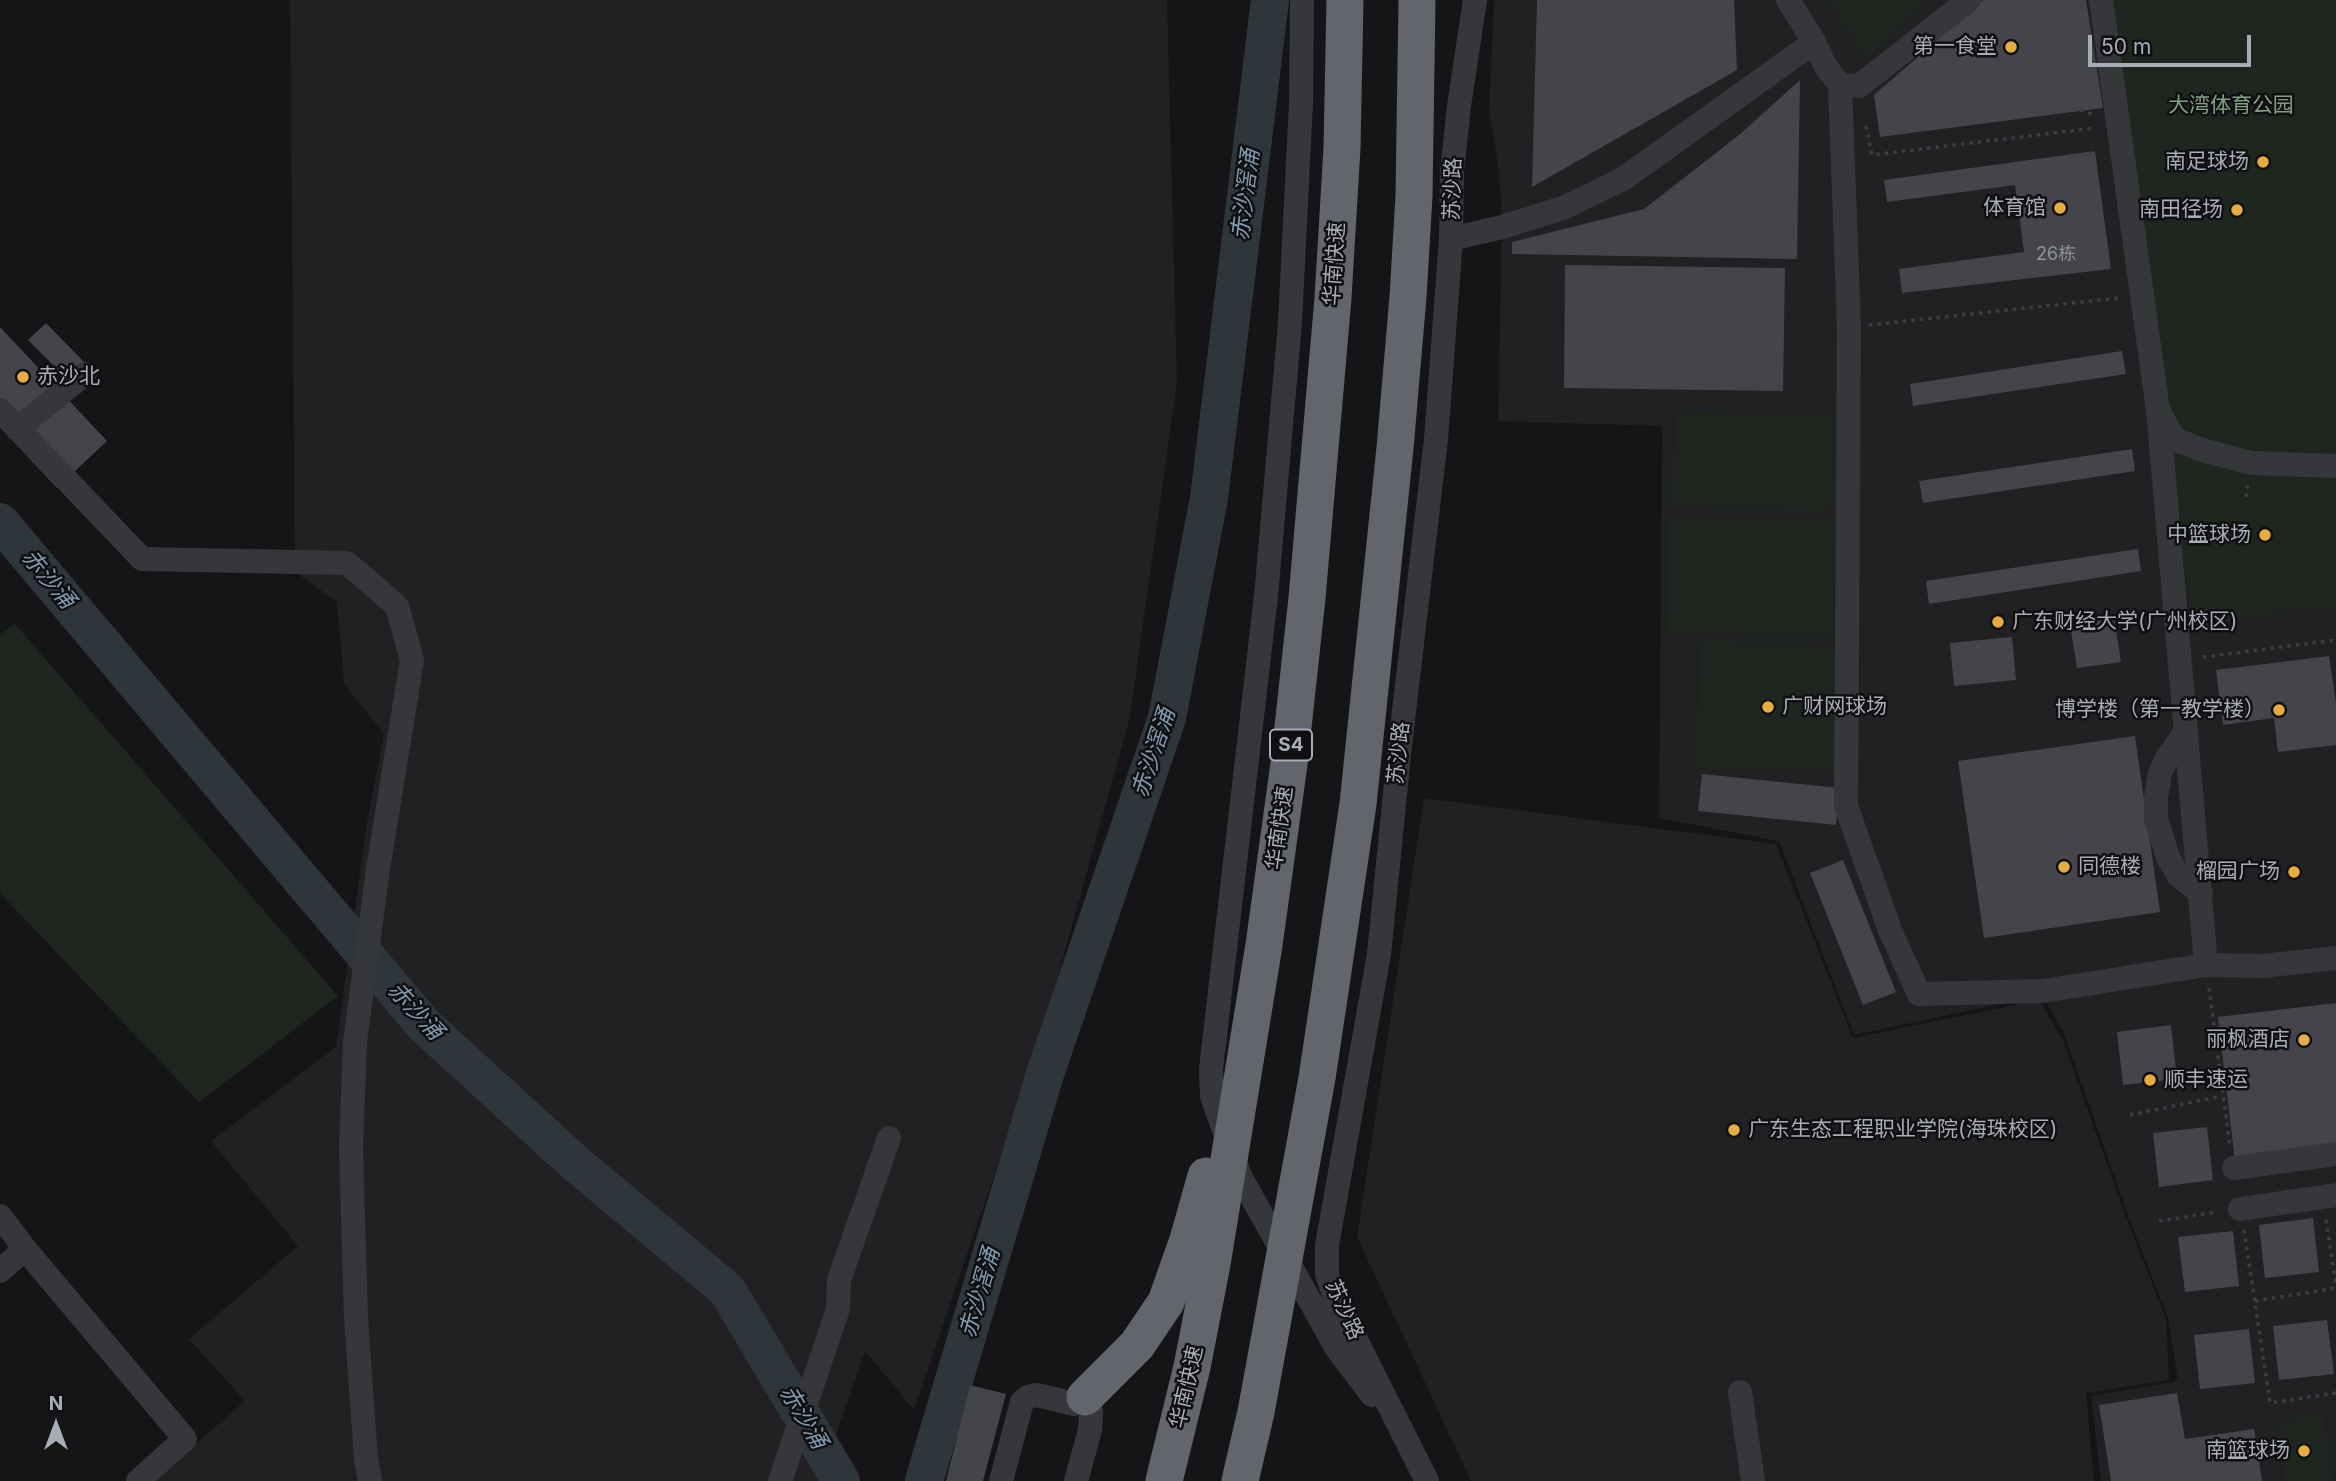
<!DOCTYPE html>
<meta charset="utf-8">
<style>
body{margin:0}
#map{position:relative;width:2336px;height:1481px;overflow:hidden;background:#151517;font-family:Inter,sans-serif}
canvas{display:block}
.north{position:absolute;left:21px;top:1390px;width:70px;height:70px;-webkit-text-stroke:5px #101012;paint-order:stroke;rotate:0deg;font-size:19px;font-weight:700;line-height:28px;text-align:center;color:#a8acb6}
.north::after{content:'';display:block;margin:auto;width:24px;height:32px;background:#a8acb6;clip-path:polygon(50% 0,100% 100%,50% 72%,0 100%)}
.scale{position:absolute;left:2088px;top:35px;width:163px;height:32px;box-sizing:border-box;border:4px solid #a8acb6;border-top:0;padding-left:9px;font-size:21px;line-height:24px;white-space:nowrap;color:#a8acb6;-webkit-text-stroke:5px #101012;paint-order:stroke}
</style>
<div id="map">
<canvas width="2336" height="1481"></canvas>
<div class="north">N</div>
<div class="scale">50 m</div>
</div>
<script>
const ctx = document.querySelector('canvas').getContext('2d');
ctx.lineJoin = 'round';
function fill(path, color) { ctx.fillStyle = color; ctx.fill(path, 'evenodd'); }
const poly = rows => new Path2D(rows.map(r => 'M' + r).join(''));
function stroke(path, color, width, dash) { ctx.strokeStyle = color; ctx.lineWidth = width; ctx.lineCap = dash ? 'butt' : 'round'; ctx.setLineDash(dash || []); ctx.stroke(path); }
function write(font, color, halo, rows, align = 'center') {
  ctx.font = font + ' Inter,"Noto Sans SC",sans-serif'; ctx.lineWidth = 5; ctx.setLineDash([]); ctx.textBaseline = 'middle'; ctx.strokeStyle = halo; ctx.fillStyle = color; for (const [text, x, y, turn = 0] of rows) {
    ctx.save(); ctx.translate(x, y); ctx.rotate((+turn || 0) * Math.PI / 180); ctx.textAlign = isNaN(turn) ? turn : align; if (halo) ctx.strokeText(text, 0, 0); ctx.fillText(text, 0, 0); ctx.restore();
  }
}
const built = poly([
 [290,0,1167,0,1177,382,1130,717,1041,1037,914,1410,865,1351,820,1481,153,1481,245,1401,189,1339,298,1246,211,1141,336,1047,367,822,384,734,344,684,337,602,295,572],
 [1494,0,2336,0,2336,1481,2101,1481,2091,1396,2178,1381,2168,1318,2129,1218,2066,1039,2043,995,1854,1035,1779,841,1659,818,1662,426,1498,421,1502,212,1498,165,1489,110],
 [1424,798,1776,844,1853,1038,2040,1000,2063,1041,2127,1220,2166,1319,2169,1380,2086,1393,2094,1481,1471,1481,1357,1237]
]);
const green = poly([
 [1827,0,1928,0,1866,57],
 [2112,0,2336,0,2336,607,2193,622,2138,231],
 [1676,411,1833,416,1830,511,1672,506],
 [1669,518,1834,521,1833,637,1667,634],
 [15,624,338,996,199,1102,0,893,0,634],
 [1701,641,1841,646,1836,772,1696,767],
 [2323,1415,2332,1481,2285,1481,2277,1421]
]);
const river = poly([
 [0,522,424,1025,574,1162,727,1290,841,1481],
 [924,1481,1045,1074,1167,718,1209,498,1270,0]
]);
const building = poly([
 [1537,0,1734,0,1737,70,1532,187],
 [1983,0,2086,0,2103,108,1880,137,1874,95],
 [1800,80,1797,259,1512,254,1512,242,1644,209,1739,135],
 [2095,151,2111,269,1902,293,1899,269,2024,252,2015,185,1887,202,1884,180],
 [1565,265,1785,268,1783,391,1564,388],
 [46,323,85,363,67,379,28,340],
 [0,327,107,441,57,488,0,427],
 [2122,351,2126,374,1913,406,1910,384],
 [2132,449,2135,471,1923,503,1919,481],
 [2138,549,2141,571,1929,604,1926,581],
 [2114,618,2121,662,2077,668,2070,624],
 [2012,637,2016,680,1954,686,1950,643],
 [2329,656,2336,703,2336,745,2278,752,2274,718,2223,725,2216,670],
 [2135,736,2160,912,1984,938,1958,761],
 [1702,774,1839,788,1836,825,1698,811],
 [1843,860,1896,992,1863,1005,1810,873],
 [2336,1003,2336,1150,2235,1162,2218,1017],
 [2171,1025,2177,1079,2123,1085,2117,1032],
 [2207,1127,2213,1180,2159,1187,2153,1133],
 [2313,1218,2319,1272,2265,1278,2259,1225],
 [2233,1231,2239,1286,2185,1292,2178,1237],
 [2327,1320,2334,1374,2279,1380,2273,1326],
 [2249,1329,2255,1383,2200,1389,2194,1335],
 [970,1385,1006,1394,983,1481,946,1481],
 [2177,1393,2185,1439,2254,1429,2262,1481,2111,1481,2099,1405]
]);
const path = poly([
 [2080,110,2094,115],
 [1866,126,1872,155,2095,128],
 [1869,325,2119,298],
 [2246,497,2248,485],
 [2203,657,2336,640],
 [2209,988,2230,1147],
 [2130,1115,2222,1096],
 [2326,1220,2336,1285],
 [2159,1221,2218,1212],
 [2244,1230,2270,1403,2336,1393],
 [2255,1301,2336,1288]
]);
const minor = poly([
 [1302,0,1301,103,1290,323,1266,596,1211,1069,1212,1096,1240,1176,1337,1349,1372,1395],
 [1788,0,1814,42,1826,67,1840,85,1859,86,1969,0],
 [2101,0,2158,410,2174,439,2202,450,2251,463,2336,466],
 [1840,85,1849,327,1846,806,1890,930,1919,994,2043,991,2206,965],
 [1451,239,1502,227,1563,208,1623,179,1814,42],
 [0,410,142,559,347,563,397,606,412,660,378,869,355,1042,351,1148,356,1318,366,1459,370,1481],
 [2158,410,2206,965,2263,966,2336,958],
 [17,429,85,374],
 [2186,731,2167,758,2160,773,2156,798,2156,819,2168,857,2178,875,2201,893],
 [2234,1168,2336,1154],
 [2240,1209,2336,1195],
 [0,1216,25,1249,185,1439,138,1481],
 [0,1271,25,1249],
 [1740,1392,1753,1481],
 [780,1481,838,1309,839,1280,889,1138],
 [1001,1481,1022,1402,1028,1397,1037,1395,1074,1404,1085,1397,1091,1411,1090,1430,1076,1481],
 [1427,1481,1335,1298,1327,1274,1327,1245,1379,954,1399,754,1436,439,1451,239,1452,172,1459,106,1475,0]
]);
const highway = poly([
 [1085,1397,1137,1345,1166,1302,1188,1240,1206,1176],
 [1164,1481,1192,1367,1212,1264,1264,945,1289,764,1307,598,1333,298,1342,148,1345,0],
 [1240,1481,1256,1412,1317,1078,1358,804,1395,448,1408,297,1414,196,1417,0]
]);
const markers = [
 [2011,47,7,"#e8ac3c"],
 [2263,162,7,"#e8ac3c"],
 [2060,208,7,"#e8ac3c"],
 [2237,210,7,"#e8ac3c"],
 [23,377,7,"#e8ac3c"],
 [2265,535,7,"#e8ac3c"],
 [1998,622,7,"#e8ac3c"],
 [1768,707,7,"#e8ac3c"],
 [2279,710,7,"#e8ac3c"],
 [2064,867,7,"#e8ac3c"],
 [2294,872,7,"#e8ac3c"],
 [2304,1040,7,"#e8ac3c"],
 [2150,1080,7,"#e8ac3c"],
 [1734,1130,7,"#e8ac3c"],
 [2304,1451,7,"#e8ac3c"]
];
const numberNames = [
 ["26栋",2056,255]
];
const shields = [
 [1291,745,42]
];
const shieldNames = [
 ["S4",1291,745]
];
const poiNames = [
 ["第一食堂",1997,47],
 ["南足球场",2249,162],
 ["体育馆",2046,208],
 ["南田径场",2223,210],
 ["赤沙北",37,377,"left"],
 ["中篮球场",2251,535],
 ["广东财经大学(广州校区)",2012,622,"left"],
 ["广财网球场",1782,707,"left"],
 ["博学楼（第一教学楼）",2265,710],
 ["同德楼",2078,867,"left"],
 ["榴园广场",2280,872],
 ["丽枫酒店",2290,1040],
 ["顺丰速运",2164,1080,"left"],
 ["广东生态工程职业学院(海珠校区)",1748,1130,"left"],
 ["南篮球场",2290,1451]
];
const parkNames = [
 ["大湾体育公园",2231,106]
];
const streetNames = [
 ["苏沙路",1453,189,-88],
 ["华南快速",1335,264,-86],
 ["苏沙路",1399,753,-84],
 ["华南快速",1280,828,-82],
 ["苏沙路",1344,1310,66],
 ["华南快速",1187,1387,-77]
];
const waterNames = [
 ["赤沙滘涌",1246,195,-83],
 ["赤沙涌",48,579,50],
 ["赤沙滘涌",1154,753,-72],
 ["赤沙涌",415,1011,47],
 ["赤沙滘涌",980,1293,-74],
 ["赤沙涌",803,1417,59]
];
fill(built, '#212124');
fill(green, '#1f2620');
stroke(river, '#2e363c', 38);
fill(building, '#44454a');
stroke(path, '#3c3e42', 3.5, [3.5, 5]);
stroke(minor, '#36373b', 24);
stroke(highway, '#62656c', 37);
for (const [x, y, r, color] of markers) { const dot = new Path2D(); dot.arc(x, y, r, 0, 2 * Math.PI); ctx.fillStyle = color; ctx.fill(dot); stroke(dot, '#101012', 2.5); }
write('18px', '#8f929b', null, numberNames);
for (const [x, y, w] of shields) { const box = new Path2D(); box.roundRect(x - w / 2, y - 15.5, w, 31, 5); ctx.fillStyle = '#101012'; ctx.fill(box); stroke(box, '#a8acb6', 2); }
write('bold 19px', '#a8acb6', null, shieldNames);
write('21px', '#a8acb6', '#101012', poiNames, 'right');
write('21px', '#80a081', '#101012', parkNames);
write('21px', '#a8acb6', '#101012', streetNames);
write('italic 23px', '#809aaf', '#101012', waterNames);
</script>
